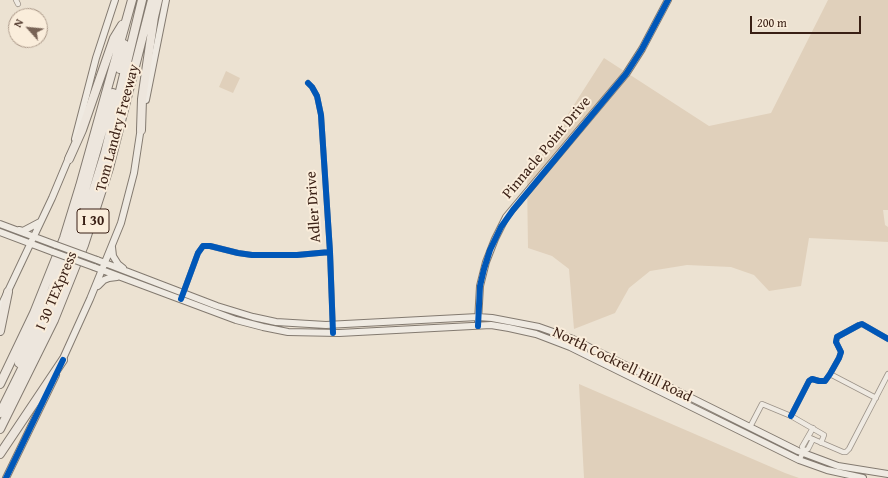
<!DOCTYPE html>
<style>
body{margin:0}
#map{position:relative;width:888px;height:478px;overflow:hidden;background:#ece2d2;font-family:"Gentium Book Plus",serif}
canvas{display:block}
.north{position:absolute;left:8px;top:8px;width:40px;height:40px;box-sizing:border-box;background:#faeddb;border:1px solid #ad9b8b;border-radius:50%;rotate:297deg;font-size:11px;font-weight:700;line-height:16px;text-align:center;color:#391f14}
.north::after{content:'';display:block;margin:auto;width:14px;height:18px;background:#786356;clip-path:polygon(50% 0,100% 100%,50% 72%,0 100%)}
.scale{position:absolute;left:750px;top:16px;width:111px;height:18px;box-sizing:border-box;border:2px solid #391f14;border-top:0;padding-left:5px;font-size:12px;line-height:14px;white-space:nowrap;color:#391f14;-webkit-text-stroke:3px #faeddb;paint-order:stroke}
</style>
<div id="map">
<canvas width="888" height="478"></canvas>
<div class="north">N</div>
<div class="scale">200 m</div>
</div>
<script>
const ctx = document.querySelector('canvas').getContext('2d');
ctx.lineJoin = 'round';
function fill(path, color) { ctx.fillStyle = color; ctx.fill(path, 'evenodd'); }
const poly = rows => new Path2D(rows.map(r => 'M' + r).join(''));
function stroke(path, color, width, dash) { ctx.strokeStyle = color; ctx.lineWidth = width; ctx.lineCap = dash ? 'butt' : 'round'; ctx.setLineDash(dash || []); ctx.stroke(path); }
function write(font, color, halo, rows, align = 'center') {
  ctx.font = font + ' "Gentium Book Plus",serif'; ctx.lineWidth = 4; ctx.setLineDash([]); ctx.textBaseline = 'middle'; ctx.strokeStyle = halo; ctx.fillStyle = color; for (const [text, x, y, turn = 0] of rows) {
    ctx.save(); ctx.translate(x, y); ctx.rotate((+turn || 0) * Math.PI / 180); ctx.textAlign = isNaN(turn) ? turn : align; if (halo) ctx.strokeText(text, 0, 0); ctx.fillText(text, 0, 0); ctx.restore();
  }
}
const green = poly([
 [828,0,888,0,888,210,883,210,885,225,888,227,888,242,809,238,801,286,769,291,754,275,731,267,687,265,650,271,629,288,615,313,574,329,569,269,552,256,528,248,527,178,604,58,709,126,771,113],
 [226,71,240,78,233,93,219,87],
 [579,384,785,473,799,478,584,478]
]);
const street = poly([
 [16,0,18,4],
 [308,83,312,87,317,96,321,115,330,252,333,333],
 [181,299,198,253,203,246,210,246,238,253,252,255,297,255,330,252],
 [830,374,876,398],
 [791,416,809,381,812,379,819,381,825,381,830,374,839,358,841,352,836,342,837,337,859,325,862,324,888,339],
 [750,427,762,404,791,416,824,435,821,443],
 [808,437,843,452,846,452,849,449,888,374],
 [804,451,802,447,813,428],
 [799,460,804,451,808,449,813,439]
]);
const secondary = poly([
 [146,100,166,0],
 [75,139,96,58,115,0],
 [0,224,56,245],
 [19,230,23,231,40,222],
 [0,232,53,252],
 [112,247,113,256,118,264,123,268],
 [97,260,217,306,253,317,276,322,326,325,478,317,492,318,539,327,573,339,798,451,838,466,888,474],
 [94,267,236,320,263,327,288,332,339,333,491,325,509,328,536,334,570,347,799,460,827,470,863,478],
 [98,286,104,280,109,278,117,277],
 [0,308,52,198,70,155],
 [478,321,480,286,486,262,495,239,506,217,626,74,642,49,668,0],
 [61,363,90,299,121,223,134,173,141,127],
 [6,478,56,375]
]);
const highway = poly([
 [120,69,124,44],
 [141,130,142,99,154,17,158,0],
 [69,159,82,130,114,38,122,25],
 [0,331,8,292],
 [19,363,52,290,71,239,113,93],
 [0,384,34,313,64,238,80,186,132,0],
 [0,413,49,314,71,262,105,153,142,0],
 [0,429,54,320,84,245,109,168,152,0],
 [0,454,63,360]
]);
const secondaryBridge = poly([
 [56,245,97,260],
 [53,252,94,267]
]);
const cycleway = poly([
 [308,83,312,87,317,96,321,115,330,252,333,333],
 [181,299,198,253,203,246,210,246,238,253,252,255,297,255,330,252],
 [478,326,480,286,484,269,490,250,501,227,513,210,626,74,642,49,668,0],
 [791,416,809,381,812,379,819,381,825,381,830,374,839,358,841,352,836,342,837,337,859,325,862,324,888,339],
 [6,478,63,360]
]);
const shields = [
 [93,221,32]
];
const shieldNames = [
 ["I 30",93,221]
];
const streetNames = [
 ["Tom Landry Freeway",118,128,-75],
 ["Pinnacle Point Drive",547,148,-50],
 ["Adler Drive",314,207,-94],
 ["I 30 TEXpress",57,291,-67],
 ["North Cockrell Hill Road",622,365,26]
];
fill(green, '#e0d0bb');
stroke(street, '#9c9389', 6);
stroke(secondary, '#837a70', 8);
stroke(highway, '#837a70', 10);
stroke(street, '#efeae2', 4.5);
stroke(secondary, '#efeae2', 6);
stroke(highway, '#ede6dd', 8);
stroke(secondaryBridge, '#837a70', 8, []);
stroke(secondaryBridge, '#efeae2', 6);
stroke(cycleway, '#0057b8', 6);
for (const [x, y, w] of shields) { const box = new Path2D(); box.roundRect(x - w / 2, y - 12, w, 24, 3); ctx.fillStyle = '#faeddb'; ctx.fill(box); stroke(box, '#391f14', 1); }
write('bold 14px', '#391f14', null, shieldNames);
write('15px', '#391f14', '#faeddb', streetNames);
</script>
